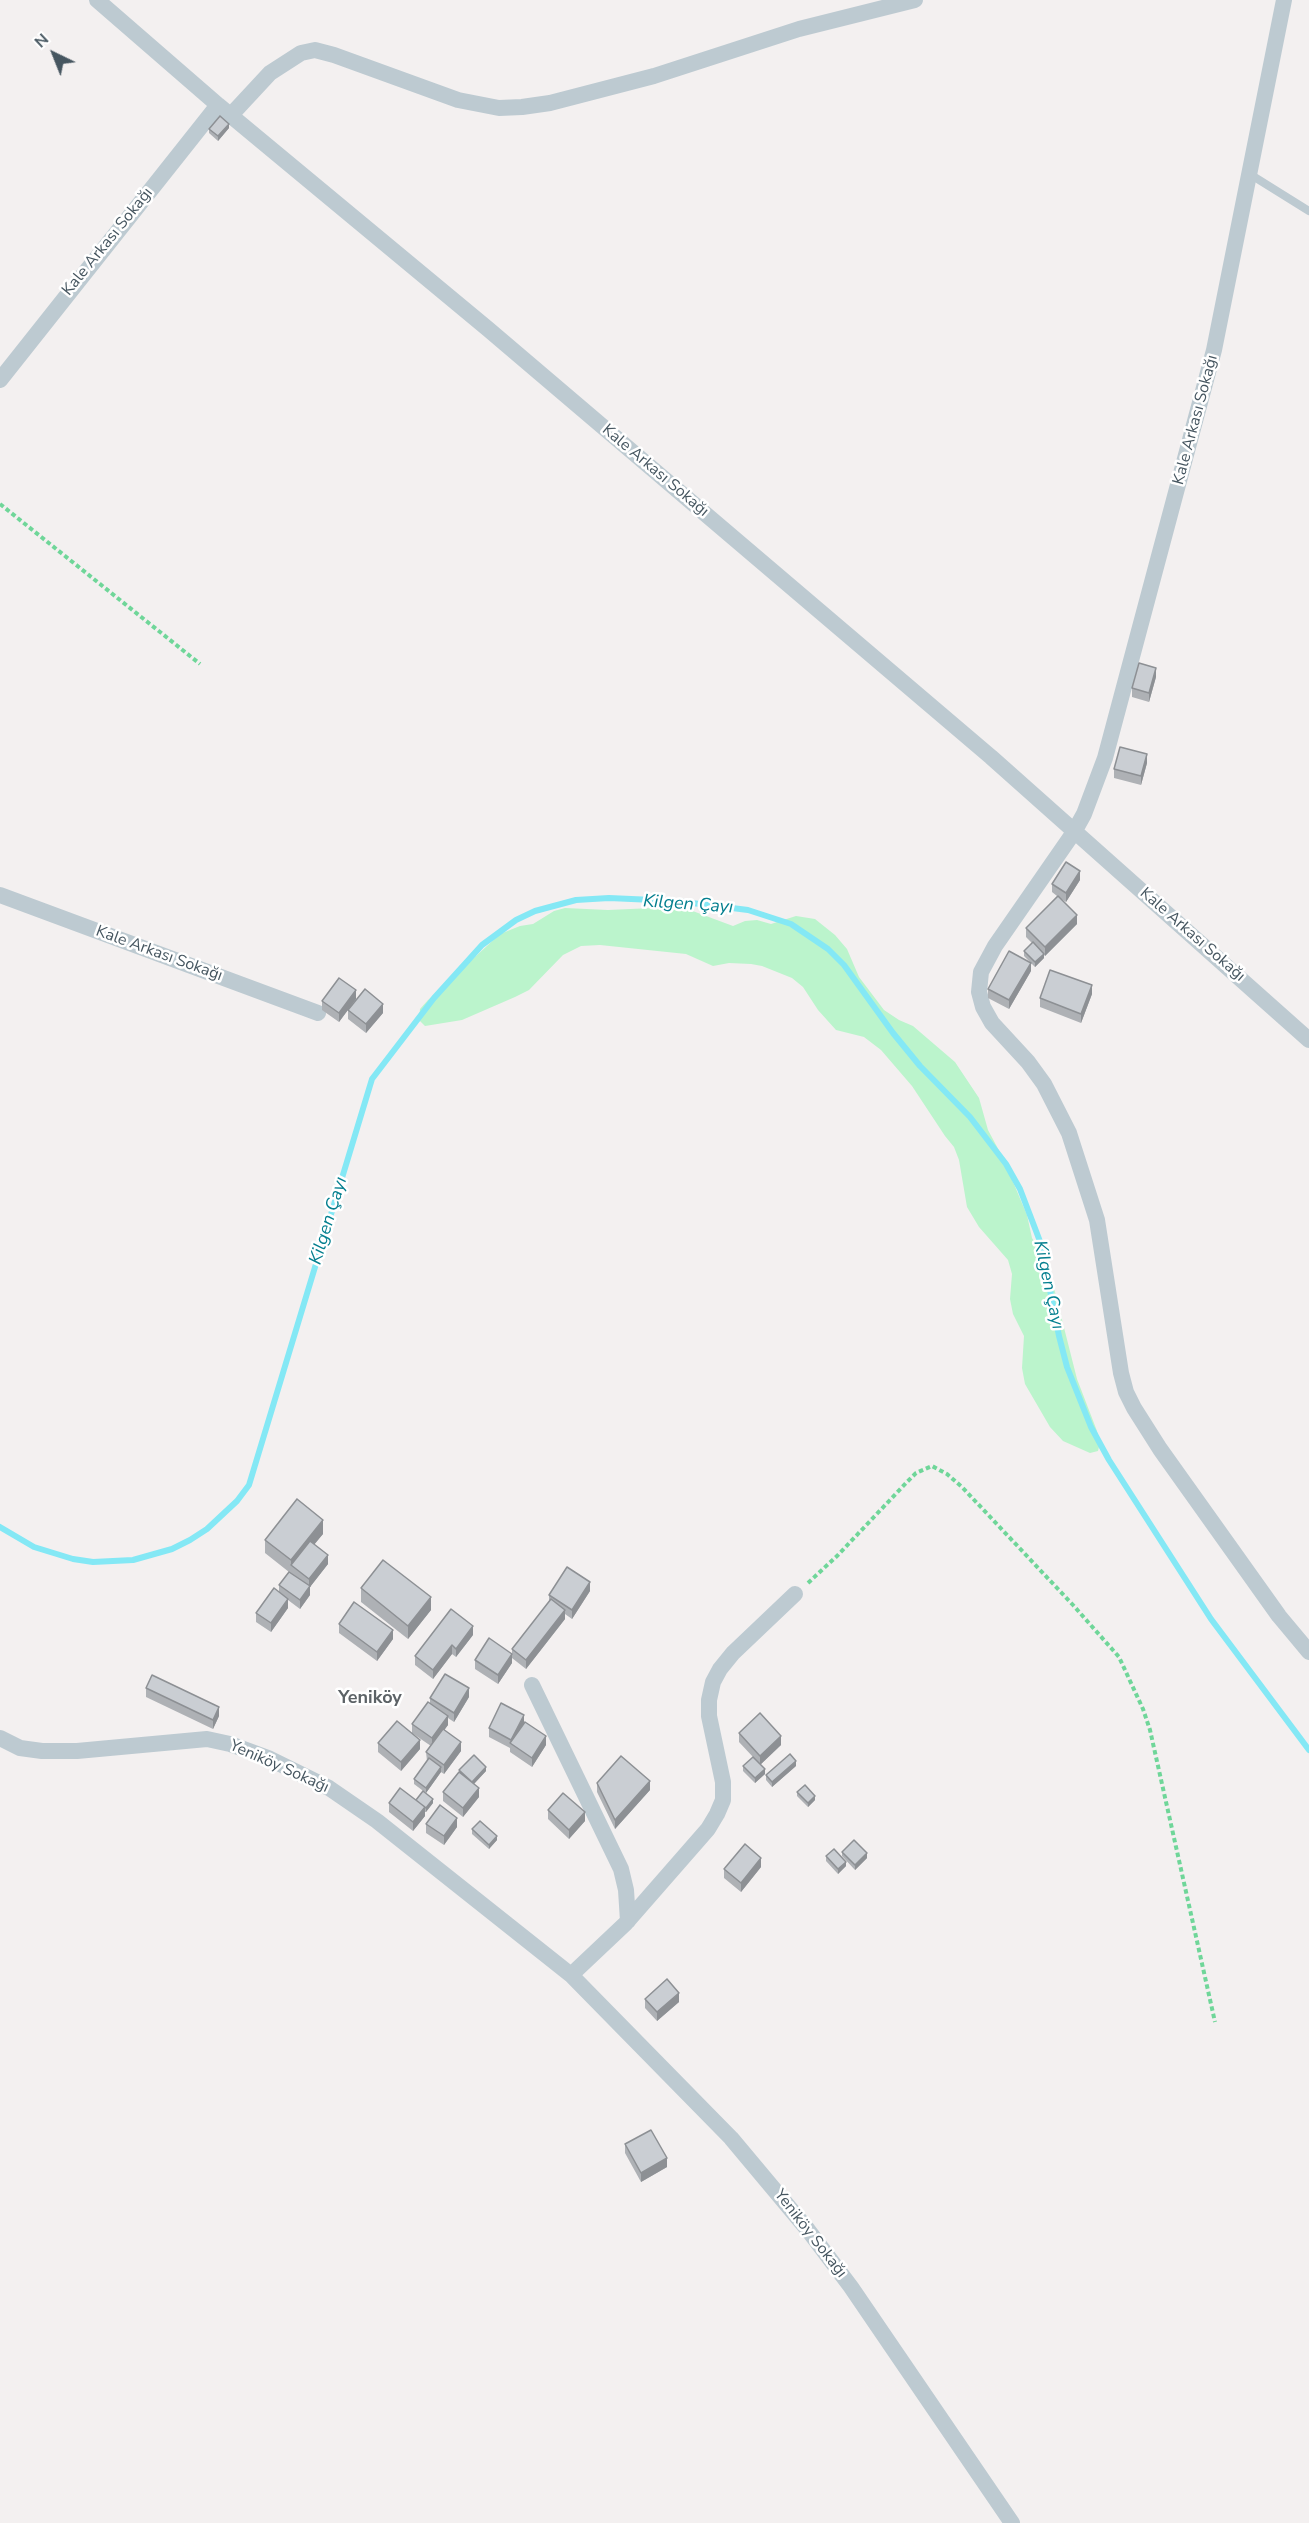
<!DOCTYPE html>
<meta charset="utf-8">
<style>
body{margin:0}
#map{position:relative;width:1309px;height:2523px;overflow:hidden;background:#f3f0f0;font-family:"Nunito Sans",sans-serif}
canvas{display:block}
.north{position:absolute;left:24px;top:24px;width:60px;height:60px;-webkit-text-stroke:4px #fff;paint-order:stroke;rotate:317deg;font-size:16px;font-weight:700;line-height:24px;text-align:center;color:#465660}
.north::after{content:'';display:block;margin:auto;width:21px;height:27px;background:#465660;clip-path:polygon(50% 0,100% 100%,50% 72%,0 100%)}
</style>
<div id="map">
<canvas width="1309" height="2523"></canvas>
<div class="north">N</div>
</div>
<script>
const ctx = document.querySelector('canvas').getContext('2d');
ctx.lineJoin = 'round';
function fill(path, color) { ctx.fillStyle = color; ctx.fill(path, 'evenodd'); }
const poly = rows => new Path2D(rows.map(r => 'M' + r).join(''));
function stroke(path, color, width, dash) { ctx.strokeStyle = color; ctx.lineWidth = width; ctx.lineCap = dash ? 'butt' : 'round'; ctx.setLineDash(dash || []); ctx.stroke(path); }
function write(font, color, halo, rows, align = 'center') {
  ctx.font = font + ' "Nunito Sans",sans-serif'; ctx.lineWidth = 5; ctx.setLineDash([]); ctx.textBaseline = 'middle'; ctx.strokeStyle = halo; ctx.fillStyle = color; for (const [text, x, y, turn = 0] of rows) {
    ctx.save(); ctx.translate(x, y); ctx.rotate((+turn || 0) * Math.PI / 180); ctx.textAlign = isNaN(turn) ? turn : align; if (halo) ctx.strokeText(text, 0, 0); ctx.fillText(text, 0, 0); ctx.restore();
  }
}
const green = poly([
 [675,907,690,910,733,926,745,921,757,920,771,924,796,916,815,919,835,935,847,949,859,977,884,1010,899,1020,913,1026,955,1062,979,1098,988,1130,1003,1158,1027,1215,1032,1238,1044,1257,1055,1292,1077,1379,1097,1431,1100,1443,1098,1451,1090,1453,1063,1441,1050,1427,1025,1384,1022,1368,1024,1336,1013,1314,1010,1299,1012,1274,1008,1260,979,1227,967,1207,959,1160,954,1147,945,1136,912,1086,881,1050,864,1037,836,1030,818,1010,803,987,792,978,762,966,751,964,729,963,713,966,686,954,600,945,581,946,563,955,529,990,515,997,462,1020,425,1026,419,1020,420,1009,428,1000,500,934,520,926,533,924,554,911,565,908,608,910]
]);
const stream = poly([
 [0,1527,34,1547,73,1559,93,1562,133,1560,172,1549,190,1540,207,1529,237,1501,249,1485,372,1079,434,998,482,945,516,920,535,911,576,900,609,898,676,901,748,910,791,924,828,949,844,965,893,1033,920,1066,970,1117,1006,1164,1020,1189,1041,1244,1059,1336,1067,1367,1091,1427,1109,1460,1211,1619,1309,1750]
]);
const path = poly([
 [0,504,200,664],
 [808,1583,838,1555,907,1482,916,1473,932,1466,947,1474,962,1487,1073,1605,1119,1657,1143,1709,1150,1730,1215,2022]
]);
const lane = poly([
 [1248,173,1309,211]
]);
const street = poly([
 [97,0,218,105,488,329,991,757,1309,1040],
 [1284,0,1214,350,1105,758,1084,814,1074,832,995,946,981,972,979,992,983,1007,992,1023,1028,1062,1044,1084,1069,1133,1097,1220,1121,1373,1126,1392,1134,1408,1160,1449,1279,1616,1309,1652],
 [231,115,270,73,301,53,315,50,334,55,458,100,499,108,522,107,550,103,654,76,799,29,915,0],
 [0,380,218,105],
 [0,895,318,1013],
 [532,1685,621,1869,626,1890,628,1921],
 [0,1738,20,1748,42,1751,77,1751,207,1739,230,1744,268,1758,329,1788,377,1821,571,1975,731,2138,808,2230,851,2287,1012,2523],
 [571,1975,625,1924,708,1829,717,1814,723,1800,723,1782,709,1716,709,1700,713,1682,720,1669,733,1653,795,1594]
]);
const wall = poly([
 [229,128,218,141,209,133,209,129],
 [1156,677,1149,702,1132,697,1132,688],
 [1147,763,1141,785,1114,778,1114,769],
 [1080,880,1066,902,1058,897,1077,924,1045,956,1044,955,1044,958,1035,967,1024,956,1024,951,1032,943,1026,937,1026,928,1057,896,1052,892,1052,884],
 [1031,971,1009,1009,988,998,988,989],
 [1092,994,1081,1023,1040,1007,1040,998],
 [356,999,351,1006,383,1013,366,1033,348,1019,348,1010,339,1022,322,1010,322,1001],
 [323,1534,314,1544,328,1564,310,1587,310,1595,300,1609,288,1600,288,1608,271,1632,256,1622,256,1613,279,1593,279,1585,289,1572,265,1553,265,1540],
 [361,1588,431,1610,408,1639,361,1602],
 [590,1591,572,1619,565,1614,565,1619,526,1669,512,1658,512,1663,498,1684,475,1669,475,1660,512,1654,512,1649,549,1602,549,1595],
 [339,1624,393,1639,377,1661,339,1633],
 [473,1635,456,1657,452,1654,433,1679,415,1665,415,1656],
 [146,1688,219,1716,213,1729,146,1697],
 [469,1697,454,1722,448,1718,448,1725,444,1730,461,1751,444,1774,441,1772,426,1793,414,1784,414,1779,427,1761,426,1752,431,1746,412,1733,412,1724,430,1704,430,1698],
 [524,1723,546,1745,532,1767,510,1752,510,1748,489,1737,489,1728],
 [739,1733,781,1745,760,1765,765,1774,755,1783,743,1771,743,1766,753,1757,739,1742],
 [378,1743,420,1749,401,1771,378,1752],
 [796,1766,772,1787,766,1780,766,1775],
 [459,1770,486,1771,474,1784,479,1797,463,1817,443,1801,443,1792,459,1772],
 [597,1783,650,1790,615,1829,597,1792],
 [797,1792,815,1800,808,1807,797,1796],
 [416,1800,433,1803,426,1812,425,1812,425,1816,413,1831,389,1812,389,1803],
 [548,1810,585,1821,569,1839,548,1819],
 [426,1824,457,1827,444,1845,426,1833],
 [472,1829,497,1840,489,1849,472,1834],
 [842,1852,867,1858,855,1870,842,1856],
 [826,1856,846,1866,838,1874,826,1861],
 [761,1867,741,1892,724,1878,724,1869],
 [645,1999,679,2002,657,2021,645,2008],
 [625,2144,667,2167,641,2182,625,2153]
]);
const shadedWall = poly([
 [229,124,229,128,218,141,218,136],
 [1156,668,1156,677,1149,702,1149,693],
 [1147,754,1147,763,1141,785,1141,776],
 [1080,871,1080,880,1066,902,1066,893],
 [1077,915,1077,924,1045,956,1045,947],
 [1044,954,1044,958,1035,967,1035,962],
 [1031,963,1031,971,1009,1009,1009,1000],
 [1092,985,1092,994,1081,1023,1081,1014],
 [356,990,356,999,339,1022,339,1013],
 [383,1004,383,1013,366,1033,366,1024],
 [323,1520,323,1534,295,1568,291,1565,291,1560],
 [328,1555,328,1564,310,1587,310,1595,300,1609,300,1600,309,1587,309,1579],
 [590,1582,590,1591,572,1619,572,1610],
 [431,1597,431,1610,408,1639,408,1626],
 [288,1599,288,1608,271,1632,271,1623],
 [565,1610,565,1619,526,1669,526,1660],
 [473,1626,473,1635,456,1657,456,1649],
 [393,1630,393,1639,377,1661,377,1652],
 [452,1645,452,1654,433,1679,433,1670],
 [512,1654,512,1663,498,1684,498,1675],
 [469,1688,469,1697,454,1722,454,1713],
 [219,1707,219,1716,213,1729,213,1720],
 [524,1715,524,1724,511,1744,511,1740],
 [448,1716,448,1725,432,1747,432,1738],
 [546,1736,546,1745,532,1767,532,1758],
 [781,1736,781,1745,760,1765,760,1756],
 [420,1740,420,1749,401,1771,401,1762],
 [461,1742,461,1751,444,1774,444,1765],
 [796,1761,796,1766,772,1787,772,1782],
 [441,1767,441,1772,426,1793,426,1788],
 [486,1767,486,1771,472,1786,472,1782],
 [765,1769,765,1774,755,1783,755,1778],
 [650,1781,650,1790,615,1829,615,1820],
 [479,1788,479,1797,463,1817,463,1808],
 [815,1796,815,1800,808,1807,808,1803],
 [433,1799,433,1803,426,1812,426,1808],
 [425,1807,425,1816,413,1831,413,1822],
 [585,1812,585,1821,569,1839,569,1830],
 [457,1818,457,1827,444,1845,444,1836],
 [497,1836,497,1840,489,1849,489,1845],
 [867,1853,867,1858,855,1870,855,1865],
 [761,1858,761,1867,741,1892,741,1883],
 [846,1862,846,1866,838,1874,838,1869],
 [679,1993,679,2002,657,2021,657,2012],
 [667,2158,667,2167,641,2182,641,2173]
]);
const building = poly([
 [220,116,229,124,218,136,209,129,220,116],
 [1139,663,1156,668,1149,693,1132,688,1139,663],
 [1120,747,1147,754,1141,776,1114,769,1120,747],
 [1066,862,1080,871,1066,893,1052,884,1066,862],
 [1058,896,1077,915,1045,947,1026,928,1058,896],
 [1033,942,1044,954,1035,962,1024,951,1033,942],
 [1009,951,1031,963,1009,1000,988,989,1009,951],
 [1050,970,1092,985,1081,1014,1040,998,1050,970],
 [339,978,356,990,339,1013,322,1001,339,978],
 [365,989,383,1004,366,1024,348,1010,365,989],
 [297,1499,323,1520,291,1560,265,1540,297,1499],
 [310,1541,328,1555,309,1579,291,1565,310,1541],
 [383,1560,431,1597,408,1626,361,1588,383,1560],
 [567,1567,590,1582,572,1610,549,1595,567,1567],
 [289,1572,310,1586,300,1600,279,1585,289,1572],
 [274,1588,288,1599,271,1623,256,1613,274,1588],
 [551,1599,565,1610,526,1660,512,1649,551,1599],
 [354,1602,393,1630,377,1652,339,1624,354,1602],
 [451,1609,473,1626,456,1649,452,1645,433,1670,415,1656,451,1609],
 [489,1638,512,1654,498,1675,475,1660,489,1638],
 [445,1674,469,1688,454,1713,430,1698,445,1674],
 [152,1675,219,1707,213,1720,146,1688,152,1675],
 [428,1702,448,1716,432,1738,412,1724,428,1702],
 [501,1703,524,1715,511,1740,489,1728,501,1703],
 [760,1713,781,1736,760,1756,739,1733,760,1713],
 [397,1721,420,1740,401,1762,378,1743,397,1721],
 [525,1722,546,1736,532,1758,510,1743,525,1722],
 [443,1729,461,1742,444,1765,426,1752,443,1729],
 [790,1754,796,1761,772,1782,766,1775,790,1754],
 [474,1755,486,1767,472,1782,459,1770,474,1755],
 [621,1756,650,1781,615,1820,597,1783,621,1756],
 [753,1757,765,1769,755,1778,743,1766,753,1757],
 [429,1758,441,1767,426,1788,414,1779,429,1758],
 [459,1772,479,1788,463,1808,443,1792,459,1772],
 [805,1785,815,1796,808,1803,797,1792,805,1785],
 [400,1788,425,1807,413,1822,389,1803,400,1788],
 [423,1791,433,1799,426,1808,416,1800,423,1791],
 [563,1793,585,1812,569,1830,548,1810,563,1793],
 [440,1805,457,1818,444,1836,426,1824,440,1805],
 [480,1821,497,1836,489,1845,472,1829,480,1821],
 [854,1840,867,1853,855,1865,842,1852,854,1840],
 [745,1844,761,1858,741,1883,724,1869,745,1844],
 [834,1849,846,1862,838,1869,826,1856,834,1849],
 [667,1979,679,1993,657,2012,645,1999,667,1979],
 [651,2130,667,2158,641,2173,625,2144,651,2130]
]);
const streetNames = [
 ["Kale Arkası Sokağı",108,242,-51],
 ["Kale Arkası Sokağı",1196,420,-75],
 ["Kale Arkası Sokağı",655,471,40],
 ["Kale Arkası Sokağı",1192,935,41],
 ["Kale Arkası Sokağı",159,954,20],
 ["Yeniköy Sokağı",279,1767,24],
 ["Yeniköy Sokağı",810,2234,52]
];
const waterNames = [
 ["Kilgen Çayı",688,905,4],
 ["Kilgen Çayı",329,1221,-73],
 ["Kilgen Çayı",1048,1285,78]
];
const neighbourhoodNames = [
 ["Yeniköy",370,1699]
];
fill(green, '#bbf4cc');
stroke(stream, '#84e8f5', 6);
stroke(path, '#6fd699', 4, [4.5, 3]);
stroke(lane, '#bdcad1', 8);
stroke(street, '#bdcad1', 16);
fill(wall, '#aeb1b5');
fill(shadedWall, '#8d9094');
fill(building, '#caced3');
stroke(building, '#8d9094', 1.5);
write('16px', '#465660', '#fff', streetNames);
write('italic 18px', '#047f8f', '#fff', waterNames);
write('bold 18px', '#5c6266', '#fff', neighbourhoodNames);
</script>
